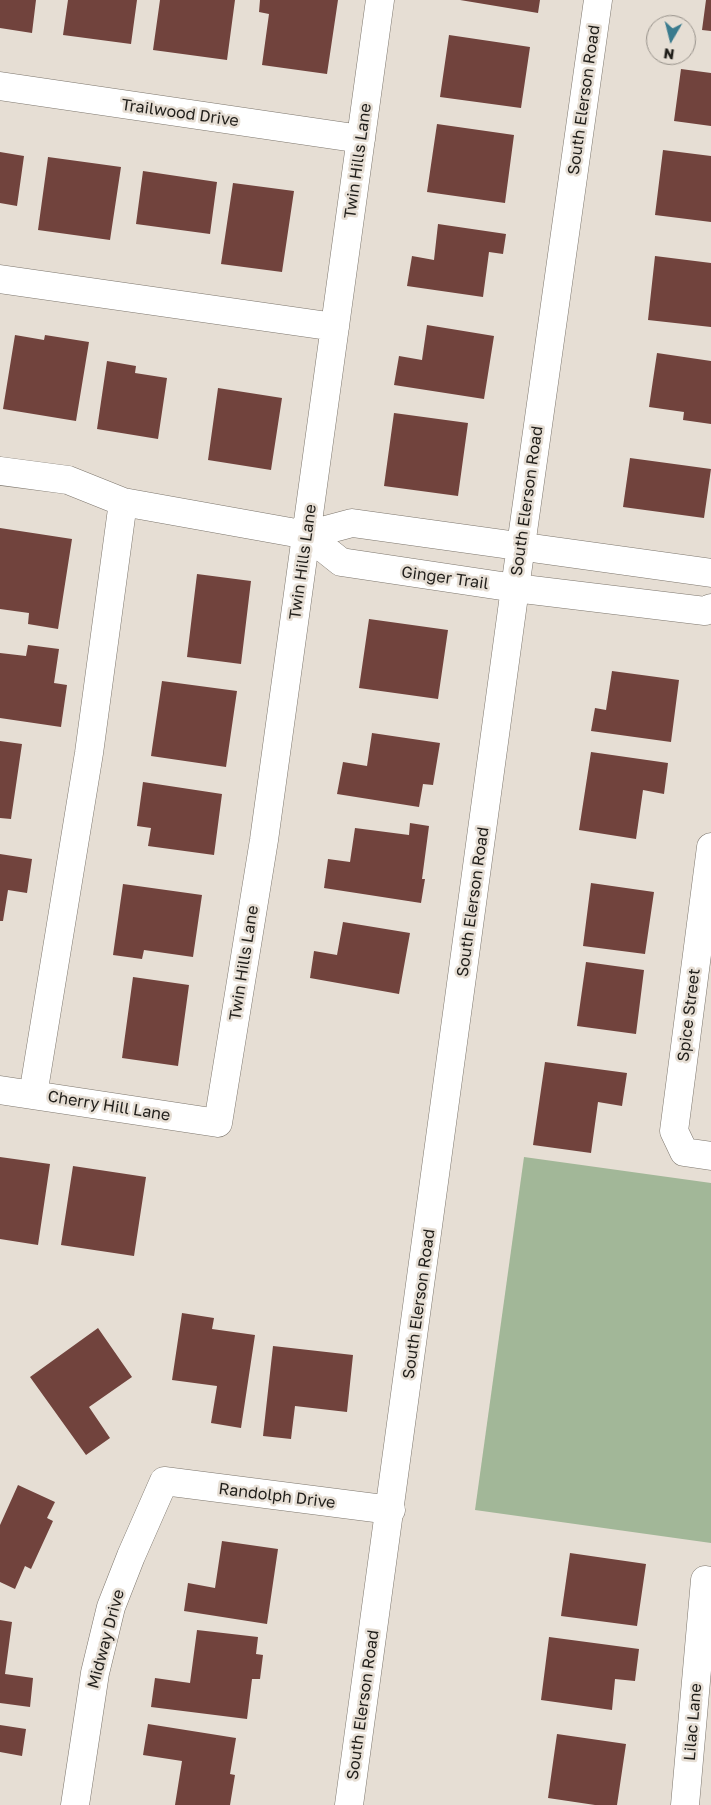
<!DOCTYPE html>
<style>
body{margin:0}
#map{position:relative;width:711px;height:1805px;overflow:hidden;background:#e6ded4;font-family:"Golos Text",sans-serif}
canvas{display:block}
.north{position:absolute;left:646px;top:15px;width:50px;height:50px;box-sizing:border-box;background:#e6ded4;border:1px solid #97918a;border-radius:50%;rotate:188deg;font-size:14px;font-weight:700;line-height:20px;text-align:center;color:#201e1a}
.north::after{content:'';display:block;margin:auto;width:18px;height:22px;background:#3a7b8e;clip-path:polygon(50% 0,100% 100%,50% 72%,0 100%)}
</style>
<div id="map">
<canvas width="711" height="1805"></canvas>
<div class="north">N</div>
</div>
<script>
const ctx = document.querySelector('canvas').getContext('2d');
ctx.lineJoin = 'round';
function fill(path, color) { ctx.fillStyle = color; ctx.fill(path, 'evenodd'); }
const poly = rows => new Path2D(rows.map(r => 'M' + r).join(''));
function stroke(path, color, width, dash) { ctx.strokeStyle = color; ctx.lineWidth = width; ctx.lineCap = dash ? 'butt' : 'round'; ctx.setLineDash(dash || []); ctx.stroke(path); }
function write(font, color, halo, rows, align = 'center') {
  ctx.font = font + ' "Golos Text",sans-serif'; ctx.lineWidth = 5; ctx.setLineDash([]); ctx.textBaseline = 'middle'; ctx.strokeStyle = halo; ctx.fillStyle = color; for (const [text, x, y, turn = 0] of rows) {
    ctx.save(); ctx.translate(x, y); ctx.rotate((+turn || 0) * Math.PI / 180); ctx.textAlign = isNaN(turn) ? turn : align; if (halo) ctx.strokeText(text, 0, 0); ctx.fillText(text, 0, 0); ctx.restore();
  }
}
const green = poly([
 [524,1157,711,1183,711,1543,475,1510]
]);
const building = poly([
 [0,0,36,0,32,33,0,28],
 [68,0,137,0,131,44,63,35],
 [160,0,235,0,227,60,153,50],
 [260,0,338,0,327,74,262,65,269,14,259,12],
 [460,0,540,0,538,13],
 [706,0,711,0,711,31,702,30],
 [449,35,530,47,521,108,440,97],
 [681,69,711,73,711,126,674,121],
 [437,124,514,135,505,203,427,192],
 [663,150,711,156,711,222,655,215],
 [0,152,24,156,17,206,0,203],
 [48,157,121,167,110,240,38,230],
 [143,171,217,182,210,234,136,224],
 [233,183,294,191,282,272,221,264],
 [438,224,506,234,503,254,489,252,483,297,407,286,412,256,434,260],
 [655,256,711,263,711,327,648,320],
 [427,325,494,336,484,399,394,385,399,356,422,360],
 [15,335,44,340,45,335,89,342,76,421,3,409],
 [657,353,711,361,711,424,683,420,684,412,649,407],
 [107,361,136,366,135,373,167,378,158,439,97,429],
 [218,388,282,398,271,470,208,460],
 [394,413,468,423,458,496,384,486],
 [630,458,711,469,704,518,623,507],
 [0,528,72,539,58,629,28,624,29,613,0,609],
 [197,574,251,581,241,664,187,657],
 [369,619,448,630,438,699,359,688],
 [28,645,59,649,54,683,67,685,61,727,0,718,0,653,26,656],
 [612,671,679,680,671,742,591,731,595,708,606,710],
 [162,681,237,691,226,767,151,756],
 [372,733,440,743,433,785,423,784,419,807,337,794,343,762,367,766],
 [0,741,22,744,11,819,0,818],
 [591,752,668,763,664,794,643,790,636,839,579,830],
 [143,782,222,794,214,855,148,846,151,828,137,826],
 [410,823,429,826,422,879,425,879,421,903,324,888,328,859,350,862,355,828,409,835],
 [0,854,32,859,27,893,8,890,3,921,0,921],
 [591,883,654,892,645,954,583,946],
 [123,884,202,895,193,957,144,950,142,959,113,955],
 [343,922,410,933,399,994,310,978,314,951,337,955],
 [586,962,644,970,636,1034,577,1026],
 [133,977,189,985,178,1066,122,1058],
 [545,1062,627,1073,622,1106,598,1102,591,1153,533,1145],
 [0,1157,50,1164,38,1245,0,1239],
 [73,1166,146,1177,134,1256,61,1245],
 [182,1313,214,1318,212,1329,255,1335,241,1428,211,1423,217,1386,172,1380],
 [98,1328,132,1377,89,1407,110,1438,86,1455,30,1377],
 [273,1346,353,1355,347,1412,295,1406,291,1439,263,1436],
 [18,1485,55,1502,47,1518,53,1521,31,1569,25,1566,15,1589,0,1582,0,1525],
 [222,1541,278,1549,267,1624,184,1611,188,1583,215,1588],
 [570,1553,646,1564,637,1626,561,1616],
 [0,1620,12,1622,5,1674,33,1678,30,1707,0,1703],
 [197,1630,258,1637,256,1654,263,1655,260,1679,252,1679,247,1719,151,1707,155,1678,190,1683],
 [549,1637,639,1649,635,1681,615,1679,612,1710,541,1700],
 [148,1724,236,1738,230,1774,235,1775,230,1805,175,1805,182,1761,143,1755],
 [0,1725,26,1729,22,1756,0,1752],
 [557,1734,626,1744,617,1805,595,1805,548,1798]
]);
const minor = poly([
 [0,86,361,139],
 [0,279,335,327],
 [0,471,68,480,123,502,307,535,352,523,711,573],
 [307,535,341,562,515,588,705,611,711,608],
 [711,847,674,1131,684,1152,711,1156],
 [0,1090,218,1123,264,840,380,0],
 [33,1095,89,753,123,502],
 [75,1805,95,1673,111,1607,131,1556,164,1481,391,1510],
 [349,1805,515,588,598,0],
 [685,1805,705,1580,711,1581]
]);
const streetNames = [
 ["South Elerson Road",584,100,-82],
 ["Trailwood Drive",180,113,8],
 ["Twin Hills Lane",358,161,-82],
 ["South Elerson Road",527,501,-82],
 ["Twin Hills Lane",303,562,-82],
 ["Ginger Trail",445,578,8],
 ["South Elerson Road",473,902,-82],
 ["Twin Hills Lane",244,963,-81],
 ["Spice Street",689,1015,-83],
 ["Cherry Hill Lane",109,1106,9],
 ["South Elerson Road",419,1304,-82],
 ["Randolph Drive",277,1496,7],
 ["Midway Drive",106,1639,-75],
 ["South Elerson Road",363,1705,-82],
 ["Lilac Lane",693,1722,-85]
];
fill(green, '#a2b798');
fill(building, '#71433d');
stroke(minor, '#7d766d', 29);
stroke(minor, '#fff', 28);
write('16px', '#201e1a', '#e6ded4', streetNames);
</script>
